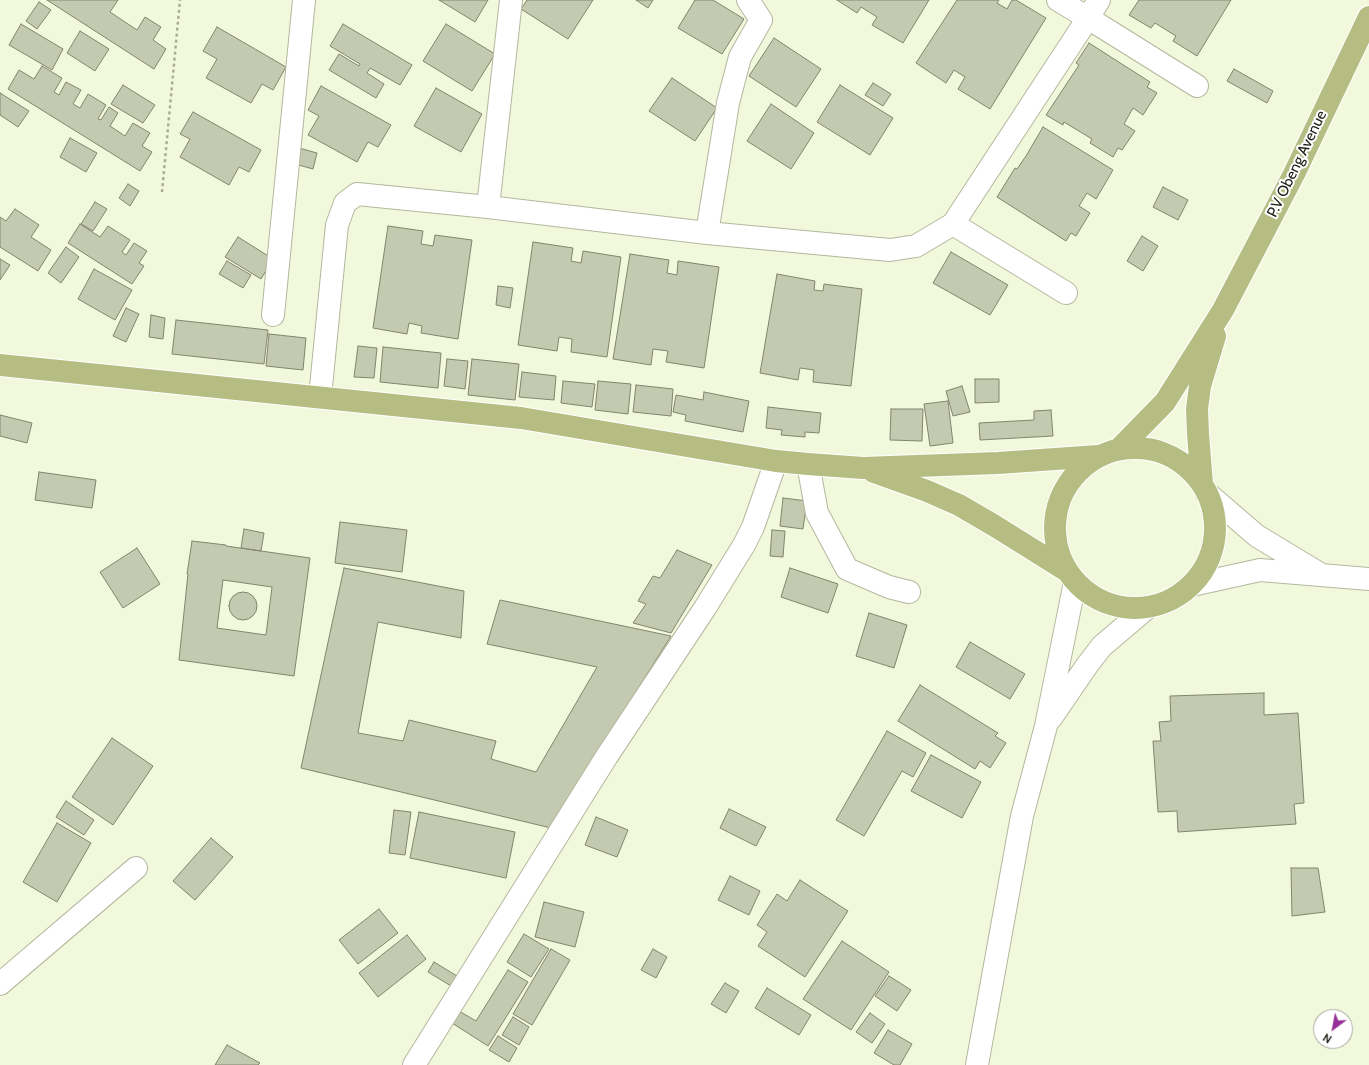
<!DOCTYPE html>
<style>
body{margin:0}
#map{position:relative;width:1369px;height:1065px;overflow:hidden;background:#f2f8dc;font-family:Cabin,sans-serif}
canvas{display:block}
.north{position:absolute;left:1313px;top:1009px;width:40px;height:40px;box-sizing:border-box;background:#fff;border:1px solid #a6a7a3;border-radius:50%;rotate:212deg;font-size:11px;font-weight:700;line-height:16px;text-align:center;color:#212319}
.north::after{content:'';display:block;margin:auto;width:14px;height:18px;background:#943097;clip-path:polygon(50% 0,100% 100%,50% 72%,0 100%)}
</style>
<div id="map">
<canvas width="1369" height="1065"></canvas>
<div class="north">N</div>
</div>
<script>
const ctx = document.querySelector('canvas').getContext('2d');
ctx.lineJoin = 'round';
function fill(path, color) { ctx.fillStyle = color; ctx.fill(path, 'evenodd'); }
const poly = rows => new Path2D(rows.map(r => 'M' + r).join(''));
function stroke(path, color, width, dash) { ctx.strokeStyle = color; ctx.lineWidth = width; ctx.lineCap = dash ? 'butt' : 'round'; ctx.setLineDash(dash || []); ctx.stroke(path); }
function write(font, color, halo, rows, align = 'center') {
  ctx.font = font + ' Cabin,sans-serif'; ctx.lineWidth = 4; ctx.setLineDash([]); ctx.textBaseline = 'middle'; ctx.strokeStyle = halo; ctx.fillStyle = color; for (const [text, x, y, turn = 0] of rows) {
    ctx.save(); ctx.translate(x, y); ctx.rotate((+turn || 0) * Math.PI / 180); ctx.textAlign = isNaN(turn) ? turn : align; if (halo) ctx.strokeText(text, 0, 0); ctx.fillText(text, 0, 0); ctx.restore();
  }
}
const building = poly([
 [47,0,118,0,110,12,137,30,145,17,161,27,153,40,166,49,154,69,47,0],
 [439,0,488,0,475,22,439,0],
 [527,0,593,0,568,39,521,9,527,0],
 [636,0,653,0,648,8,636,0],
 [695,0,713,0,744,19,722,54,678,28,695,0],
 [837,0,929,0,903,43,872,25,877,17,861,7,857,13,837,0],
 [957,0,999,0,997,3,1007,9,1012,0,1016,0,1046,18,990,109,958,89,965,77,954,70,946,83,916,63,957,0],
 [1139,0,1231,0,1197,56,1173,41,1176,36,1155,23,1151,28,1129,15,1139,0],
 [39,2,51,10,37,29,26,21,39,2],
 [21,24,63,49,52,70,9,45,21,24],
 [343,24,412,65,400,85,370,68,367,73,384,84,376,98,329,70,339,54,359,66,360,64,330,46,343,24],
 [446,24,495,54,472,91,423,61,446,24],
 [217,27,286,67,273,90,262,84,251,103,206,78,217,59,203,51,217,27],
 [80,31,109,49,95,71,67,53,80,31],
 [774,38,821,69,796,107,749,76,774,38],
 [1089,43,1150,82,1147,87,1157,93,1143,115,1133,108,1124,124,1135,131,1122,150,1118,148,1113,157,1090,143,1092,139,1064,122,1063,125,1046,115,1079,65,1076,63,1089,43],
 [42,66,62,78,54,92,59,95,66,82,81,90,73,104,80,108,88,94,106,105,98,119,101,120,109,107,118,113,110,126,125,136,133,123,150,133,142,146,152,152,140,171,8,89,19,70,34,79,42,66],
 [1234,69,1273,91,1267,103,1227,81,1234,69],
 [672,78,717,108,695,141,649,111,672,78],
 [873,83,891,94,883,106,865,95,873,83],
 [123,85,155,105,143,123,111,104,123,85],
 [840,85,893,118,870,155,817,122,840,85],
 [321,86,391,125,378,147,368,142,357,162,308,135,319,116,308,110,321,86],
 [436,88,482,114,461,152,414,126,436,88],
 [0,93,29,111,18,127,0,115,0,93],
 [771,104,814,133,791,169,747,141,771,104],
 [193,112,261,150,249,172,239,167,229,185,180,157,190,139,180,134,193,112],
 [1043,127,1113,170,1096,199,1087,193,1079,206,1090,213,1076,236,1071,233,1066,241,997,197,1015,168,1017,169,1026,156,1043,127],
 [70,138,97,153,86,172,60,157,70,138],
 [299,148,317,153,313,169,295,164,299,148],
 [128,184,139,191,130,206,119,198,128,184],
 [1163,187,1188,200,1178,220,1153,207,1163,187],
 [95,202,107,209,93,231,81,224,95,202],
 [15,209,39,225,31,237,51,250,38,271,0,247,0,217,6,221,15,209],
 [80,224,100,237,108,226,130,240,122,252,126,255,134,243,147,251,139,263,144,266,132,284,68,243,80,224],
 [388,226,423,231,421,244,433,246,435,235,472,240,458,339,421,333,422,326,409,323,407,334,373,328,388,226],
 [1142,236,1158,246,1143,271,1127,261,1142,236],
 [238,237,273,259,261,279,225,257,238,237],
 [533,242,573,248,571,261,581,263,583,251,621,257,607,357,571,352,572,339,559,337,557,351,518,345,533,242],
 [66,247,79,257,61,283,48,273,66,247],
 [951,252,1008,285,990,315,933,283,951,252],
 [630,254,669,260,667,273,677,275,678,261,719,267,704,368,666,362,668,351,653,349,651,365,613,359,630,254],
 [0,259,10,265,0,280,0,259],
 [227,261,251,275,243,288,219,274,227,261],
 [94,269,132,290,115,320,78,299,94,269],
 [777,274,815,281,814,290,823,291,824,284,862,289,851,386,813,382,814,370,800,368,798,380,760,373,777,274],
 [498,286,513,288,510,308,496,305,498,286],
 [126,308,139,314,126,342,113,336,126,308],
 [151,315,165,318,163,339,149,337,151,315],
 [176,320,268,330,264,364,172,354,176,320],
 [269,334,306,338,303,370,266,366,269,334],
 [358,346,377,348,374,378,354,377,358,346],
 [383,347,441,353,438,388,380,382,383,347],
 [447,359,468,361,465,389,444,386,447,359],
 [472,359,519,364,515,400,468,395,472,359],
 [522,372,556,376,554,400,519,397,522,372],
 [975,379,999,379,999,402,975,403,975,379],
 [563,381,595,384,592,407,561,403,563,381],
 [598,381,631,384,628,414,595,410,598,381],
 [636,385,673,389,671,416,633,412,636,385],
 [962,386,970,412,953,416,946,391,962,386],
 [704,392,749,401,743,432,685,421,686,415,673,412,676,395,703,400,704,392],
 [948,401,953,443,930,446,924,404,948,401],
 [768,407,821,413,819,433,805,432,805,437,781,435,782,430,766,428,768,407],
 [891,409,923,409,922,441,890,440,891,409],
 [1051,410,1053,436,980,440,979,423,1034,420,1034,411,1051,410],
 [0,415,32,423,27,443,0,436,0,415],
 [39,472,96,480,92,508,35,500,39,472],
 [783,498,807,501,803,529,780,526,783,498],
 [340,522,407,530,402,572,335,563,340,522],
 [244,529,264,533,261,551,241,548,244,529],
 [772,530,785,531,783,557,770,556,772,530],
 [192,541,226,545,226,546,310,558,294,676,179,660,188,574,187,574,192,541],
 [223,580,272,587,266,635,217,628,223,580],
 [137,548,160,584,123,608,100,572,137,548],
 [677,550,712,565,671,633,633,623,646,604,638,601,653,576,660,578,677,550],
 [344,568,464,591,461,638,378,622,358,733,403,741,409,720,496,741,491,759,536,772,597,667,487,644,500,600,671,636,551,828,301,768,344,568],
 [790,568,838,584,828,613,781,597,790,568],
 '229 606a14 14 0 1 1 28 0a14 14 0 1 1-28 0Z',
 [869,613,907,625,894,668,856,656,869,613],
 [970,642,1025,674,1010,699,956,667,970,642],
 [920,685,998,733,995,736,1006,743,990,768,980,761,975,769,898,721,920,685],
 [1264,693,1264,715,1298,713,1304,803,1294,804,1296,824,1178,832,1177,811,1158,812,1153,741,1161,741,1159,722,1171,721,1170,696,1264,693],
 [887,731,926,753,913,777,902,771,864,836,836,820,887,731],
 [112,738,153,766,113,825,72,797,112,738],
 [931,755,981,782,962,818,911,791,931,755],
 [66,801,94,820,84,835,56,817,66,801],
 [729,809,766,827,756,846,720,828,729,809],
 [394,810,411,812,405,855,389,853,394,810],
 [419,812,515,832,506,878,410,858,419,812],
 [596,817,628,830,617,857,585,845,596,817],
 [57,823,91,843,57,902,23,882,57,823],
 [211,838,233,857,195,900,173,881,211,838],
 [1291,868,1318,868,1325,912,1292,916,1291,868],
 [730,876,760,891,749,915,718,900,730,876],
 [800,880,848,911,805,977,758,946,767,932,757,925,777,894,787,901,800,880],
 [544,902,584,912,575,947,535,937,544,902],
 [379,909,398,933,358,964,339,940,379,909],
 [524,934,549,949,531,977,507,962,524,934],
 [407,935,426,959,378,997,359,973,407,935],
 [842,941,889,972,851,1030,803,999,842,941],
 [551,949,570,960,532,1025,513,1014,551,949],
 [653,949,667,957,656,978,641,970,653,949],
 [434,962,457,976,451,986,428,972,434,962],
 [508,970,528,982,488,1046,452,1023,459,1011,476,1021,508,970],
 [889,976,911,990,897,1011,875,996,889,976],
 [725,983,739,991,726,1013,711,1004,725,983],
 [767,988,811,1015,799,1035,755,1008,767,988],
 [870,1013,885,1024,872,1043,856,1032,870,1013],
 [513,1017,529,1027,519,1045,502,1035,513,1017],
 [888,1030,912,1044,900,1065,894,1065,874,1053,888,1030],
 [498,1036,517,1048,509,1062,489,1050,498,1036],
 [227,1045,260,1063,258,1065,215,1065,227,1045]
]);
const path = poly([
 [162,192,180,0]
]);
const minor = poly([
 [1099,0,1088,18,1197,86],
 [488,207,511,0],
 [953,224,1066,293],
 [707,233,728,103,740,57,761,20,748,0],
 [273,315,304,0],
 [320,397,337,225,345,203,357,194,488,207,707,233,890,250,916,246,953,224,1088,18,1058,0],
 [808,464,817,513,847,569,889,587,909,592],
 [1207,493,1257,536,1320,574],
 [1192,585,1260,570,1369,579],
 [1051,718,1088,664,1102,646,1148,607],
 [0,984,136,868],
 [414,1065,607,756,705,608,744,545,753,527,776,461],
 [977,1065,1022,816,1046,726,1075,582]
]);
const major = poly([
 [0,365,521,418,776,461,808,464,863,468,998,463,1098,456],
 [1120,448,1165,402,1223,310,1294,174,1369,17],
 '1055 528a80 80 0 1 1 160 0a80 80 0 1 1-160 0Z',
 [874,472,927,491,959,505,995,526,1067,571],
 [1202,484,1198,434,1197,409,1200,386,1215,336]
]);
const streetNames = [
 ["P.V Obeng Avenue",1297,164,-64]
];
fill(building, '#c4caaf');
stroke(building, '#80856c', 1);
stroke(minor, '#b3b89e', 24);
stroke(major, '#fff', 24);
stroke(path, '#a9ad98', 2.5, [3, 3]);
stroke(minor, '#fff', 22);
stroke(major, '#b5bd82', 22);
write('15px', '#212319', '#fff', streetNames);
</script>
